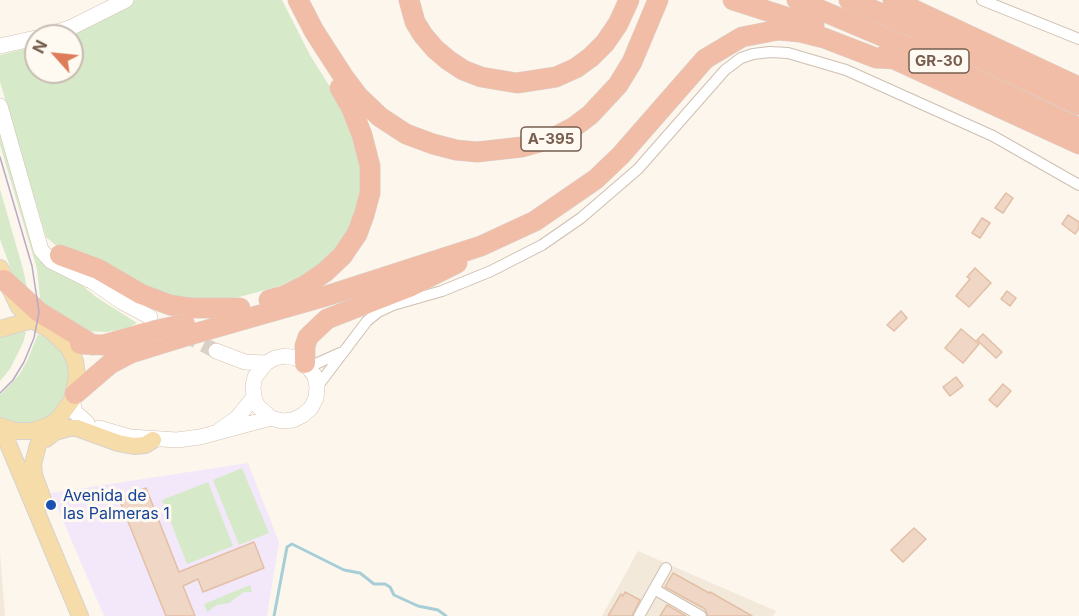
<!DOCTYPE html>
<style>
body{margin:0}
#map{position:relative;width:1079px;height:616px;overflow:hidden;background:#fcf6ec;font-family:Inter,sans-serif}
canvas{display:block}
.north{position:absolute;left:24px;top:24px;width:60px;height:60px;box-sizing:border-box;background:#fefaf2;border:2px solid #c8bcb1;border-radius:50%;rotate:297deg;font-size:16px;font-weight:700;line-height:24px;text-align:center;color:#775e4f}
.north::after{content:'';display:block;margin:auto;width:21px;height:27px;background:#de7b58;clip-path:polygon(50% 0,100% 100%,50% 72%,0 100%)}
</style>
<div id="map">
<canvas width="1079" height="616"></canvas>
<div class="north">N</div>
</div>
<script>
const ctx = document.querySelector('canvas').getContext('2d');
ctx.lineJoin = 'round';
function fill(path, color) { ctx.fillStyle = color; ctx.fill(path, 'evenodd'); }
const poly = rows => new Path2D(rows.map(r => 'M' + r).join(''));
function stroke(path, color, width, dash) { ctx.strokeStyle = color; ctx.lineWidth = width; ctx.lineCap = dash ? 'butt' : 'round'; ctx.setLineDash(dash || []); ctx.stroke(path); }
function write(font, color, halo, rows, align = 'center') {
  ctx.font = font + ' Inter,sans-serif'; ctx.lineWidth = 6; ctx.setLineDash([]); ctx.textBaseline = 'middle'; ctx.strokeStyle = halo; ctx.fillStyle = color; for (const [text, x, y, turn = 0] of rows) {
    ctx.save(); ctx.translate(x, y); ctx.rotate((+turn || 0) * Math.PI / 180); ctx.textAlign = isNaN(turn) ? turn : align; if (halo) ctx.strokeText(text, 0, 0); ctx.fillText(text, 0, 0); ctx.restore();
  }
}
const residential = poly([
 [638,551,776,611,773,616,602,616],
 [0,552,5,616,0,616]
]);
const education = poly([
 [248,463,279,542,267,616,104,616,51,493]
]);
const green = poly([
 [135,0,282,0,310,55,350,119,363,170,360,198,352,224,332,252,312,271,280,286,228,300,167,298,60,249,46,237,0,82,0,55,36,46,36,72,72,72,71,36],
 [0,128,34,245,96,297,137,323,127,328,107,332,84,331,41,308,37,269,0,145],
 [0,189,23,269,28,292,24,290,13,275,0,239],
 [19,332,26,332,23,343,10,369,0,381,0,338],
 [38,334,46,337,60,350,66,359,70,381,67,393,55,411,46,418,27,424,8,421,0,417,0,395,19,375,27,361],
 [242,468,269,533,239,545,213,480],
 [208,482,233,546,187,564,162,500],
 [250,585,252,592,244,592,229,603,217,605,207,612,204,604]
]);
const stream = poly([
 [274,616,287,547,292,544,344,570,360,573,374,584,385,584,390,587,394,595,418,606,438,610,446,616]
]);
const building = poly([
 [1006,193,1013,198,1003,213,995,208,1006,193],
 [1068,215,1079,222,1079,228,1075,234,1062,224,1068,215],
 [982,218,990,223,980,238,972,233,982,218],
 [975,268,991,283,969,307,956,296,970,279,967,277,975,268],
 [1007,291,1016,298,1010,306,1001,299,1007,291],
 [901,311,907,318,894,331,887,325,901,311],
 [961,329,979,344,963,363,945,348,961,329],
 [983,334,1002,352,996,358,977,340,983,334],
 [956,377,963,386,950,396,943,387,956,377],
 [1003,384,1011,391,997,407,989,400,1003,384],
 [146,488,179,572,254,542,264,568,203,592,198,579,183,586,195,616,166,616,119,499,146,488],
 [914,528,926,539,903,562,891,550,914,528],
 [673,573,709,593,710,592,752,616,708,616,705,609,665,587,673,573],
 [625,592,640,600,632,616,608,616,621,594,623,596,625,592],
 [667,605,686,616,660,616,667,605]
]);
const secondaryTunnel = poly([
 [183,334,216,351]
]);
const street = poly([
 [982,0,1079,39],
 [309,367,340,353],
 [317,387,367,321,378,312,393,305,442,291,491,271,542,245,581,218,638,169,725,70,741,58,753,54,770,52,788,53,846,70,993,136,1079,185],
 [654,589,701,616],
 [639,616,666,568]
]);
const secondary = poly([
 [45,36,72,27,126,0],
 [0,46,36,38],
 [0,106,41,250,51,261,89,280],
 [83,275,122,302,150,317],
 [216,351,245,362,266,363],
 [72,400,75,412,87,423],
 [99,428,130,437,177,440,200,437,271,418],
 [220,430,237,418,254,397,253,386,255,377,266,363,275,358,285,356,296,358,305,363,315,376,317,387,316,398,311,408,303,415,293,420,282,421,271,418,257,405,254,397]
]);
const primary = poly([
 [0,268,19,307,32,320,49,329,68,347,75,361,77,376,72,400,58,419,48,426,32,431,16,431,0,426],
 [0,329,32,320],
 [1,427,80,616],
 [46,439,55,432,69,428,77,428,118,443,134,446,145,445,153,440],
 [44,502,34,475,33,464,38,445,48,426]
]);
const highway = poly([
 [298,0,314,31,343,76,358,96,380,117,406,134,433,144,456,150,477,152,522,147,551,139,574,127,590,115,618,85,632,62,658,0],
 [409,0,415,22,423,35,435,49,448,60,463,70,481,77,517,83,556,77,576,68,591,57,605,43,618,24,629,0],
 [733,0,814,26],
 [797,0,915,50,1079,128],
 [849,0,911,26,1079,105],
 [893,0,1079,87],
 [885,55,1079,144],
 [60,255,98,269,141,294,170,305,190,308,240,308],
 [4,280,39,312,93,345],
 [269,300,284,296,306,285,325,272,342,256,357,234,364,215,370,193,370,166,362,135,351,107,340,88],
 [200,332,323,297,481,246,535,221,596,179,621,155,705,59,742,37,778,30,800,32,824,38,876,58,896,59],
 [80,344,103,345,153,331],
 [305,363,305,346,308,337,327,319,409,287,457,263],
 [75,394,110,364,131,353,173,340]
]);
const tram = poly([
 [0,157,32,266,39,312,34,338,24,362,13,380,0,393]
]);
const highwayBridge = poly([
 [153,331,185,324],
 [173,340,200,332]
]);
const markers = [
 [51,505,6,"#1a4fb4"]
];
const shields = [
 [939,61,60],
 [551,139,60]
];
const shieldNames = [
 ["GR-30",939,61],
 ["A-395",551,139]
];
const transitNames = [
 ["Avenida de",63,496],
 ["las Palmeras 1",63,514]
];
fill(residential, '#f3e9da');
fill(education, '#f3e8f9');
fill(green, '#d6eaca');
stroke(stream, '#a7ced7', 3);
fill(building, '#f0d7c5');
stroke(building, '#e2bfa6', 1.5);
stroke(secondaryTunnel, '#dbd0c5', 15, [15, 8]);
stroke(street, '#cebfb1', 12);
stroke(secondary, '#d4c1b1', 16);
stroke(primary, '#d9d2ce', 18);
stroke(highway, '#d9d2ce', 21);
stroke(street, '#fff', 10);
stroke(secondary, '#fff', 15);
stroke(primary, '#f6dca8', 16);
stroke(highway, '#f2bda6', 20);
stroke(tram, '#baa9c7', 1.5);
stroke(highwayBridge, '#d9d2ce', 21, []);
stroke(highwayBridge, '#f2bda6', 20);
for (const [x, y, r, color] of markers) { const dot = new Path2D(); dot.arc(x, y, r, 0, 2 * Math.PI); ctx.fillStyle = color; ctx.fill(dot); stroke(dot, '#fefaf2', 2); }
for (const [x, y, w] of shields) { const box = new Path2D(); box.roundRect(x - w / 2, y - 12, w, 24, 4.5); ctx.fillStyle = '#fefaf2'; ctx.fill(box); stroke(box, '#775e4f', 1.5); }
write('bold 15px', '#775e4f', null, shieldNames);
write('16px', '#164399', '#fefaf2', transitNames, 'left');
</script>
